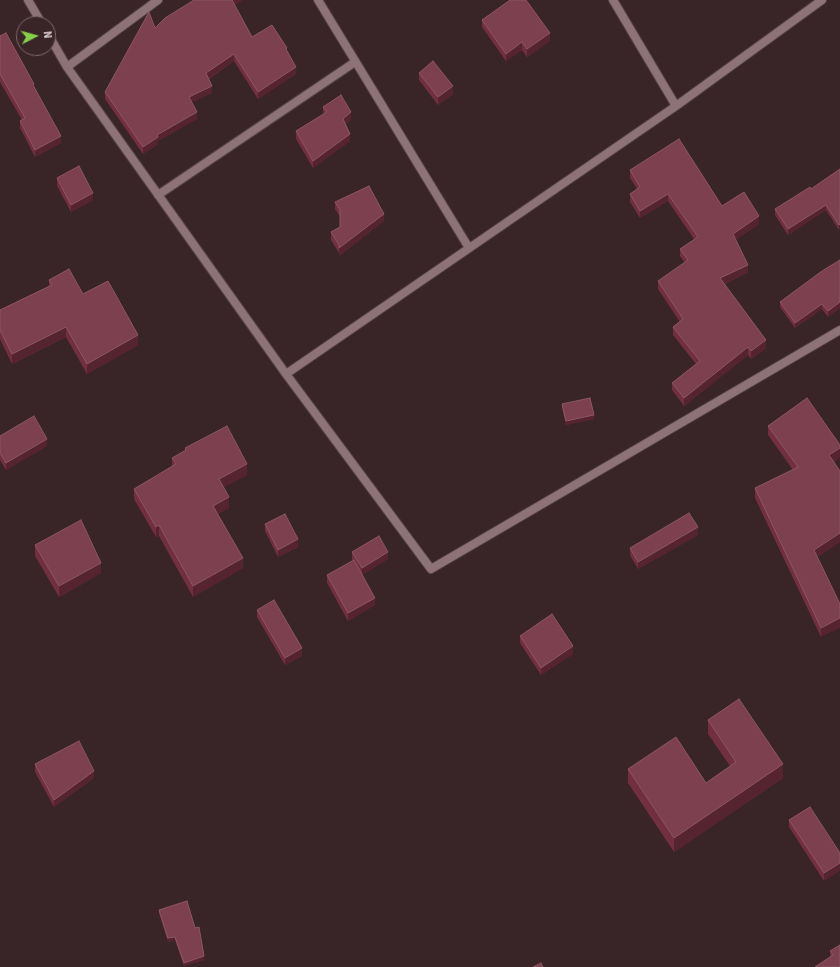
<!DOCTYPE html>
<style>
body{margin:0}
#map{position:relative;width:840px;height:967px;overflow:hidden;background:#392428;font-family:"Source Sans 3",sans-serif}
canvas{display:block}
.north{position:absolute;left:16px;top:16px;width:40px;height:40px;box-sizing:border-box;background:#392428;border:1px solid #7a686b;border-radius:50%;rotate:84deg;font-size:11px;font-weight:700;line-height:16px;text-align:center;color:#dccdcf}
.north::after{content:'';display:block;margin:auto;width:14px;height:18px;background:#87cf4a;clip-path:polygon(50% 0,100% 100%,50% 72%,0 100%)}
</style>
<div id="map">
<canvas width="840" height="967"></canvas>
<div class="north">N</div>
</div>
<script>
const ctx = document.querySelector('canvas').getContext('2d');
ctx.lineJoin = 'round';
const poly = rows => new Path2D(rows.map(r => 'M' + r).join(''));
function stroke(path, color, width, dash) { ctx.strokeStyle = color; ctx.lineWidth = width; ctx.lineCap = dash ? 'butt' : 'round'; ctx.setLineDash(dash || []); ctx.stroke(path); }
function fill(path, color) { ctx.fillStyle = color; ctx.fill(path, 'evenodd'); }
const minor = poly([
 [28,0,42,24],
 [318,0,469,248],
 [613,0,676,106],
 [48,34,67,67,286,374,431,569,840,330],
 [67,67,158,0],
 [158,195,355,62],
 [286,374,676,106,822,0]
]);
const wall = poly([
 [235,6,252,37,287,51,296,74,258,99,234,61,209,79,212,93,192,102,197,119,158,141,158,144,143,154,105,99,105,92,155,28],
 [482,20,550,41,527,57,522,50,506,61,482,27],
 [0,36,34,87,61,143,35,157,20,128,20,121,22,120,0,82],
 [419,73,453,94,438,105,419,80],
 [323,107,351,119,345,125,350,141,313,168,296,139,296,131,323,114],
 [840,169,840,230,839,230,826,210,788,235,775,215,775,209,811,189],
 [630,170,722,206,759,224,735,240,748,272,725,284,766,348,751,359,748,355,684,406,672,390,672,383,696,364,673,335,673,327,680,322,658,289,658,281,685,263,680,256,680,249,694,239,668,201,640,218,630,202,630,194,637,189,630,178],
 [57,178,93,200,71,212,57,186],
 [335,202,384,221,339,256,339,253,331,240,331,232,340,227,340,217,335,209],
 [840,260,840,308,828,317,822,309,795,328,780,307,780,302],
 [49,280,83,294,138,345,87,374,66,337,12,364,0,339,0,310,49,286],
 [562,404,594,419,566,425,562,408],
 [768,426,840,445,840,457,834,462,840,542,817,557,840,604,821,637,755,498,755,488,793,470,768,435],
 [0,436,47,446,6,470,0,460],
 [185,448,247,475,223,487,229,508,218,514,243,568,193,597,159,536,156,537,134,499,134,489,172,466,172,458,185,451],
 [265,524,298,547,278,557,265,531],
 [698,535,638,569,630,555,630,548],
 [35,545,101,573,59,597,35,556],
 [352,552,388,559,362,575,375,605,348,621,327,583,327,575,353,561,352,560],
 [257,610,302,656,285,665,257,617],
 [520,636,573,654,541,675,520,643],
 [708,720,783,778,674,852,628,783,628,769,706,783,730,766,708,734],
 [35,764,94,778,54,807,35,772],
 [789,820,840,853,840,870,824,881,789,827],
 [159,910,195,928,204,960,184,966,175,940,168,942,159,913],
 [830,951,840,967,830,957]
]);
const shadedWall = poly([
 [232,0,243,0,232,7],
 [550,33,550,41,527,57,527,49],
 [522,42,522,50,506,61,506,54],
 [234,54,234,61,206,80,206,73],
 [296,67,296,74,258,99,258,92],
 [212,86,212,93,189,104,189,97],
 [453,86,453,94,438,105,438,97],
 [197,112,197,119,158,141,158,144,143,154,143,147,157,135],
 [351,112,351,119,343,127,343,119],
 [350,134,350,141,313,168,313,161],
 [61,136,61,143,35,157,35,150],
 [93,193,93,200,71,212,71,205],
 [668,194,668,201,640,218,640,211],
 [826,205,826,210,788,235,788,229],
 [384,214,384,221,339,256,339,248],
 [759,216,759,224,733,242,733,234],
 [840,224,840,230,839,230,839,225],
 [748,265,748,272,720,286,720,278],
 [840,302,840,308,828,317,828,311],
 [822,304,822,309,795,328,795,323],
 [66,327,66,337,12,364,12,354],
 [138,335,138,345,87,374,87,364],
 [766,340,766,348,751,359,751,351],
 [748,347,748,355,684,406,684,398],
 [594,415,594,419,566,425,566,421],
 [47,439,47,446,6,470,6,463],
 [840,448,840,457,829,465,829,455],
 [247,464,247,475,219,490,219,479],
 [229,497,229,508,213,516,213,506],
 [159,525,159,536,156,537,156,527],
 [698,527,698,535,638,569,638,562],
 [840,533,840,542,814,559,814,550],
 [298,539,298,547,278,557,278,550],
 [388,552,388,559,362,575,362,568],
 [243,558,243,568,193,597,193,586],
 [101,563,101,573,59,597,59,586],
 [375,598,375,605,348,621,348,613],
 [840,618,840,628,821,637,821,628],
 [573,646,573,654,541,675,541,668],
 [302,648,302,656,285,665,285,658],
 [783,764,783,778,674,852,674,838],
 [94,771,94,778,54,807,54,800],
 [840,863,840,870,824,881,824,873],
 [175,937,175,940,168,942,168,938],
 [204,956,204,960,184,966,184,963]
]);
const building = poly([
 [194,0,233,0,232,0,252,37,272,25,287,48,286,49,296,67,258,92,234,54,206,73,212,86,189,97,197,112,157,135,158,137,143,147,105,92,149,12,155,28,165,18,194,0],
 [510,0,526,0,550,33,527,49,522,42,506,54,482,20,510,0],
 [6,33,34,84,33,85,61,136,35,150,20,121,25,118,0,74,0,36,6,33],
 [433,61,453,86,438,97,419,73,433,61],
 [341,95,351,112,343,119,350,134,313,161,296,131,327,112,323,107,341,95],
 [679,139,722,206,744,192,759,216,733,234,748,265,720,278,766,340,751,351,748,347,684,398,672,383,700,361,673,327,683,319,658,281,688,260,680,249,698,237,668,194,640,211,630,194,640,187,630,170,679,139],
 [79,166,93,193,71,205,57,178,79,166],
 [840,169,840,224,839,225,826,205,788,229,775,209,810,187,811,189,840,169],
 [369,186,384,214,339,248,339,245,331,232,340,227,340,210,335,202,369,186],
 [840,260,840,302,828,311,822,304,795,323,780,302,822,271,840,260],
 [69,269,83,294,108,281,138,335,87,364,66,327,12,354,0,330,0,310,52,285,49,280,69,269],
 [590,398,594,415,566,421,562,404,590,398],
 [807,398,840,445,840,448,829,455,840,471,840,533,814,550,840,604,840,618,821,628,755,488,798,467,768,426,807,398],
 [34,416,47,439,6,463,0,453,0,436,34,416],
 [227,426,247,464,219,479,229,497,213,506,243,558,193,586,159,525,156,527,134,489,176,464,172,458,186,450,185,448,227,426],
 [689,513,698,527,638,562,630,548,689,513],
 [285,514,298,539,278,550,265,524,285,514],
 [81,520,101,563,59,586,35,545,81,520],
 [379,536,388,552,362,568,352,552,379,536],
 [354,560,375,598,348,613,327,575,354,560],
 [274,600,302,648,285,658,257,610,274,600],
 [552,614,573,646,541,668,520,636,552,614],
 [739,699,783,764,674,838,628,769,676,737,706,783,736,762,708,720,739,699],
 [79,741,94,771,54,800,35,764,79,741],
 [810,807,840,853,840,863,824,873,789,820,810,807],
 [187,901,195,928,199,927,204,956,184,963,175,937,168,938,159,910,187,901],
 [840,945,840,967,815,967,833,955,830,951,840,945],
 [541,963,543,967,533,967,541,963]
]);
stroke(minor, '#554346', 10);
stroke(minor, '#8d7377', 8);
fill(wall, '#712f40');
fill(shadedWall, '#562330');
fill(building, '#7d404f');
stroke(building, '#8c5663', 1);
</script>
